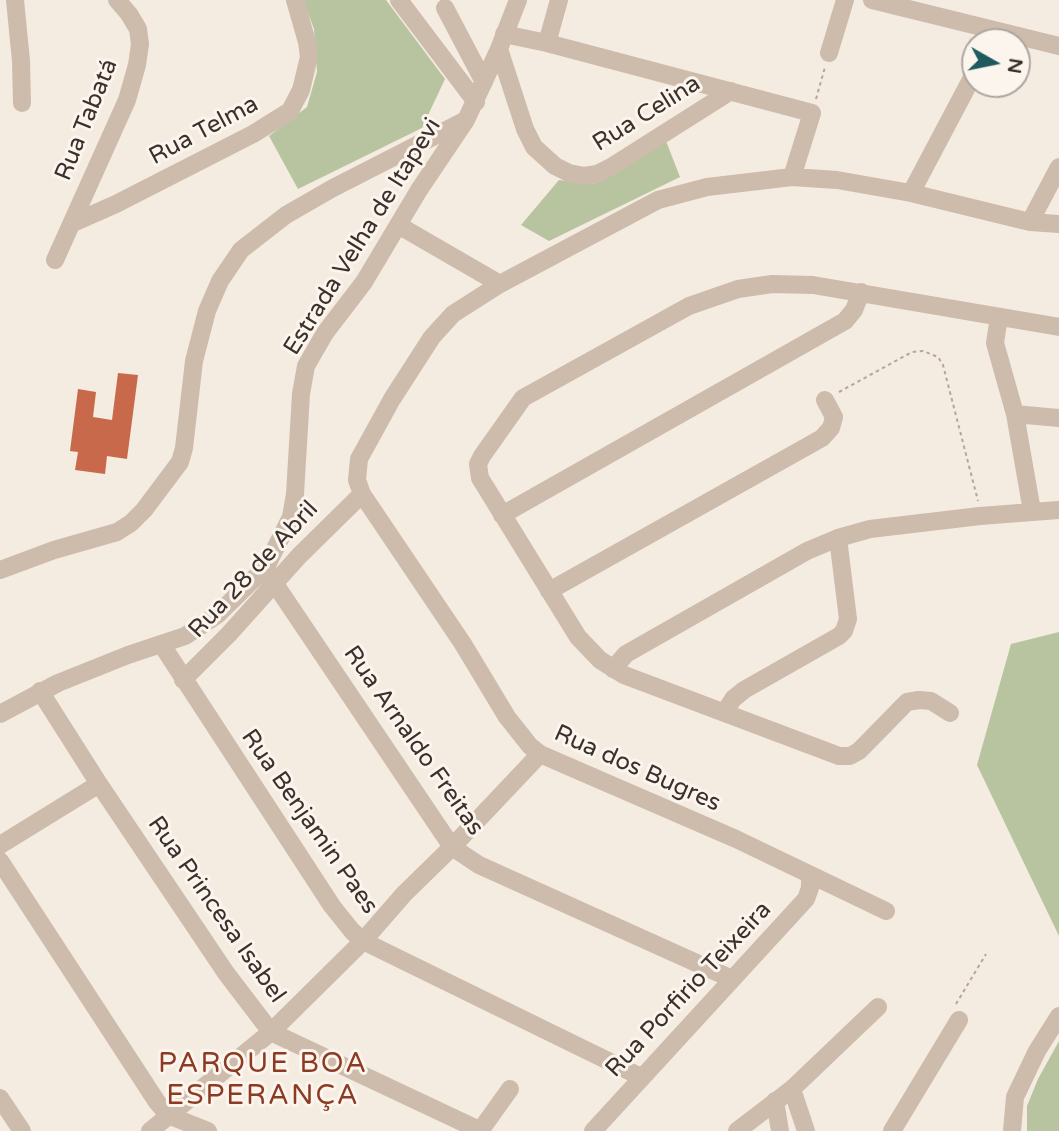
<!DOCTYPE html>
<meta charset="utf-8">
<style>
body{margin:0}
#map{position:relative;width:1059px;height:1131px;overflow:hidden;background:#f4ebe1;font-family:"Varela Round",sans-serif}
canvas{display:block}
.north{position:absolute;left:961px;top:28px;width:70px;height:70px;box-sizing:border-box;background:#fbf5ee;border:2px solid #aea6a0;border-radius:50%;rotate:99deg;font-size:19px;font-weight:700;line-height:28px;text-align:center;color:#3b302b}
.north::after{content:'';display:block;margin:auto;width:24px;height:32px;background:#1f5a5e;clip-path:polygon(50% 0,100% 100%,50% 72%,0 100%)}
</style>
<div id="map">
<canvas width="1059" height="1131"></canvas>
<div class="north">N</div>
</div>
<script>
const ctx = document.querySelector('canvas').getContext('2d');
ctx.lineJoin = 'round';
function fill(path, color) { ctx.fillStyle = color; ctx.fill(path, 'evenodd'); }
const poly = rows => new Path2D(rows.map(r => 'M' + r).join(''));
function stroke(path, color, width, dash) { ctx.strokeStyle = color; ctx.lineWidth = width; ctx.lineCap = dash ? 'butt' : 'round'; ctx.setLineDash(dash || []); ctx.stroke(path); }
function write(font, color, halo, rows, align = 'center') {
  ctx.font = font + ' "Varela Round",sans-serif'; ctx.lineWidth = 6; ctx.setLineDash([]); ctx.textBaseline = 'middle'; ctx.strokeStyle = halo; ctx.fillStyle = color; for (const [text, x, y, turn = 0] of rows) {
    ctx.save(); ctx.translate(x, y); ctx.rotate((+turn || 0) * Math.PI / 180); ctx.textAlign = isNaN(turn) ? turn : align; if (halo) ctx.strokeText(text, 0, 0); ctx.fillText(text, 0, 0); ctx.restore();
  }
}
const green = poly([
 [303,0,386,0,445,79,422,128,298,189,269,136,307,107,317,72,314,29],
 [666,141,680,177,549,241,521,225,559,180,594,184],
 [1059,632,1059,936,977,765,1011,644],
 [1059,1041,1059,1131,1027,1131,1027,1106,1038,1079]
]);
const building = poly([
 [118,373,138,375,127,459,107,456,105,474,75,470,78,452,70,451,78,389,96,392,93,417,112,420]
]);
const path = poly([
 [816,99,825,67],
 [839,392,912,352,923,351,938,357,943,365,978,501],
 [956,1004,986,954]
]);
const minor = poly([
 [15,0,21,61,22,103],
 [399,0,476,102],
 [872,0,1059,46],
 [445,8,484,82],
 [504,34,547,43,812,113,792,177],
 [547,43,559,0],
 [499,49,525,129,534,147,555,166,569,173,584,176,597,174,611,167,731,91],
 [829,53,845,0],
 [911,193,975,72],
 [1030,222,1059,167],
 [73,223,116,204,253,134,290,111,301,90,309,57,307,42,295,0],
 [398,225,500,284],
 [55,260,127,100,137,65,140,44,138,29,129,14,117,0],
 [999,317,995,343,1015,414,1032,511],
 [1015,414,1059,418],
 [502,515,845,321,854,310,861,292],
 [266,567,275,584,452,847,479,865,732,979],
 [0,570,54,550,117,532,131,523,144,510,180,462,184,448,194,361,207,311,220,281,241,250,286,215,333,188,466,120],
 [549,591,822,438,831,428,834,417,825,400],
 [162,645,332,906,352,931,363,941,641,1077],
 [613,669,626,654,807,551,838,538,870,529,980,516,1059,510],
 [183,680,229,634,299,556,362,494],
 [40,691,99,784,226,973,271,1032,481,1131],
 [724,713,733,699,744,690,839,636,844,631,848,619,838,538],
 [950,713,931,701,919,700,907,702,859,751,850,756,839,756,624,675,600,660,578,637,480,478,478,464,482,456,523,398,689,306,738,289,772,284,813,285,1059,327],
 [0,714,58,683,128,655,185,636,217,615,266,567,291,517,295,494,301,394,306,366,325,333,364,282,419,190,466,120,499,49,518,0],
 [0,845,99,784],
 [0,861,157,1102,168,1115,208,1131],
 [886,911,736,839,540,754,530,746,507,717,463,644,362,494,357,480,359,459,392,399,432,337,453,314,500,284,658,200,707,187,792,177,837,180,911,193,1030,222,1059,224],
 [792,1089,806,1131],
 [0,1098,22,1131],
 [775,1101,780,1131],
 [150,1131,271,1032,363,941,404,894,452,847,540,754],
 [480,1131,510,1089],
 [593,1131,806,899,810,888,810,876],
 [737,1131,792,1089,878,1007],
 [892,1131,959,1020],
 [1012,1131,1015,1097,1037,1051,1059,1016]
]);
const streetNames = [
 ["Rua Celina",647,114,-32],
 ["Rua Tabatá",87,120,-68],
 ["Rua Telma",204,131,-28],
 ["Estrada Velha de Itapevi",363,237,-58],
 ["Rua 28 de Abril",254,570,-47],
 ["Rua Arnaldo Freitas",413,741,55],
 ["Rua dos Bugres",637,769,24],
 ["Rua Benjamin Paes",309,822,55],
 ["Rua Princesa Isabel",216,910,55],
 ["Rua Porfirio Teixeira",689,990,-47]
];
const quarterNames = [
 ["PARQUE BOA",263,1065],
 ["ESPERANÇA",263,1097]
];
fill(green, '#b8c4a0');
fill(building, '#c8694b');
stroke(path, '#b9a596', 2, [3.5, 3.5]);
stroke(minor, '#cdbbac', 18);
write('24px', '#3b302b', '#fbf5ee', streetNames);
ctx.letterSpacing = '2px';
write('28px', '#8c3b22', '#fbf5ee', quarterNames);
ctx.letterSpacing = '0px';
</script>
